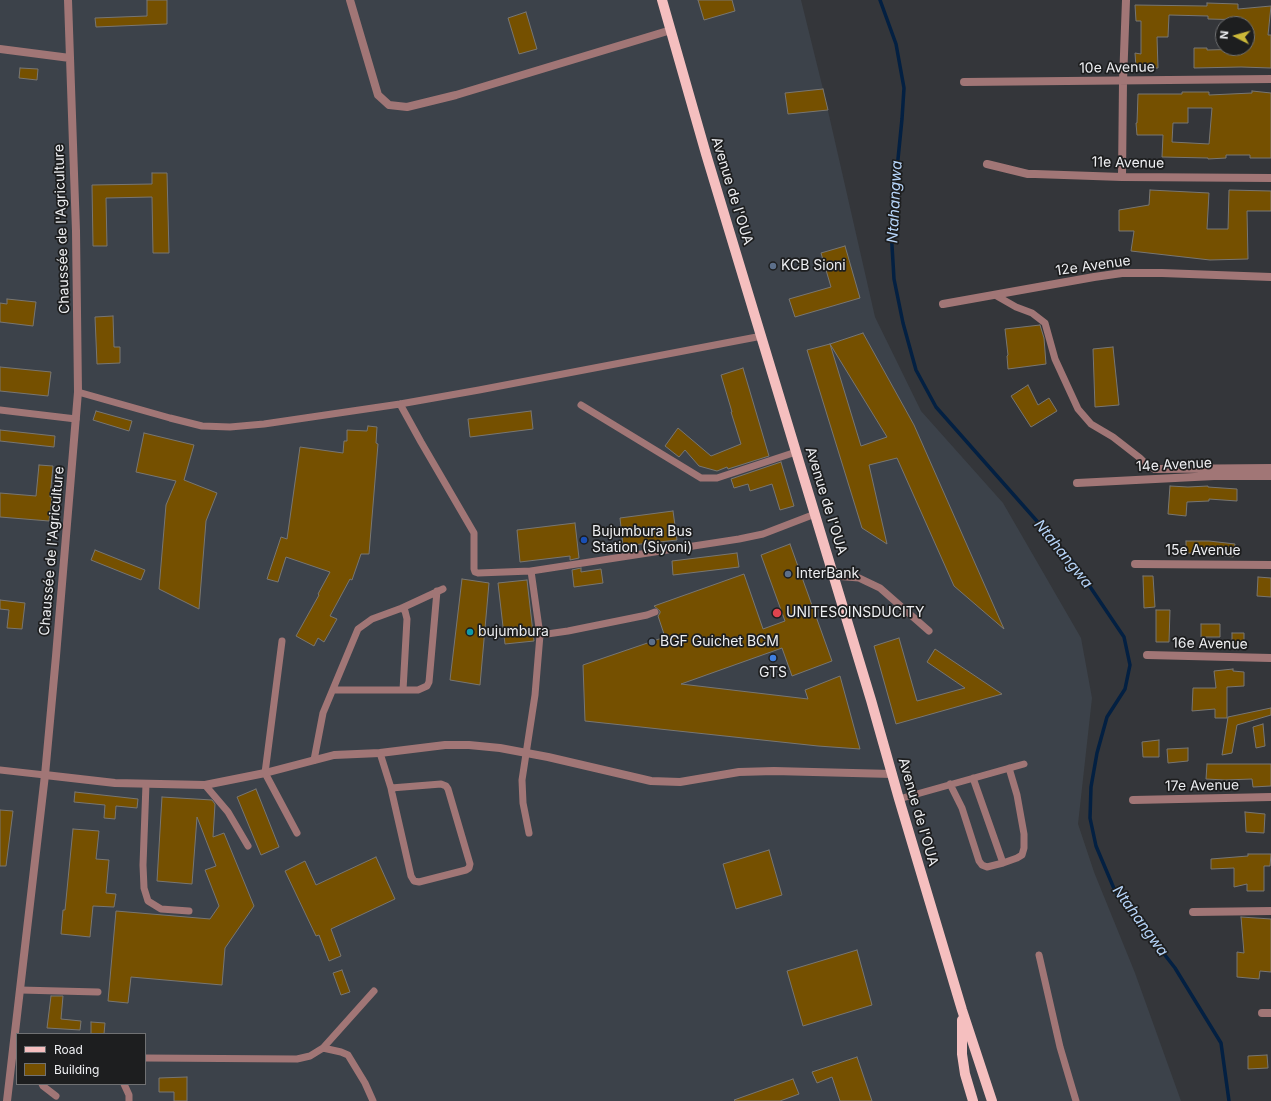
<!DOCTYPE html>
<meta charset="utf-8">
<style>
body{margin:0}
#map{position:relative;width:1271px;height:1101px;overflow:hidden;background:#34363a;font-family:Inter,sans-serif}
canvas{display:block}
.legend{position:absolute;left:16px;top:1033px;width:130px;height:52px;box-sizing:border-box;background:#1d1e1f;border:1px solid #707173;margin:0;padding:5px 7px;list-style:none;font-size:12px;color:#edeef1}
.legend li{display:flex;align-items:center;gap:8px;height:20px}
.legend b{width:20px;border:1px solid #707173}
.north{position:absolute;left:1215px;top:16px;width:40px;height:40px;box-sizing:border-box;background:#1d1e1f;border:1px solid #707173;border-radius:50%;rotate:276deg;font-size:11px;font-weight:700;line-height:16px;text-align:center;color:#edeef1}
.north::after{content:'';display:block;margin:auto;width:14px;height:18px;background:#ccb939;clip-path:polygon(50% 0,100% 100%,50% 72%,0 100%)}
</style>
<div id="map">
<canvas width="1271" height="1101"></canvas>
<ul class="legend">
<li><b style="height:5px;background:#f5bfbf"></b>Road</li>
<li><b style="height:11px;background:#755000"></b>Building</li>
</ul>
<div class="north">N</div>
</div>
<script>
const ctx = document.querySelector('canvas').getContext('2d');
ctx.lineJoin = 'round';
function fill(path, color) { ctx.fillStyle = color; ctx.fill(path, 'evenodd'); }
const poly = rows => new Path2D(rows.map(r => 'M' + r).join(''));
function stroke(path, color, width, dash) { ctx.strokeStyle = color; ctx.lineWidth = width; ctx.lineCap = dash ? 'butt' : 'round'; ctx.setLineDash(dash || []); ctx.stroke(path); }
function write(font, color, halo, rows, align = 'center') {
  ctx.font = font + ' Inter,sans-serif'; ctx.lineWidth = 3.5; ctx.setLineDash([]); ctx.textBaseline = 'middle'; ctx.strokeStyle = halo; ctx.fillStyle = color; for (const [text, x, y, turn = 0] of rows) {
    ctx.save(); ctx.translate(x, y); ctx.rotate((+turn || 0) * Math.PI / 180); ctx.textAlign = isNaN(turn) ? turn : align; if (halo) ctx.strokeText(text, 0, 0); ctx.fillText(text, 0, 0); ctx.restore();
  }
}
const built = poly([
 [0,0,801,0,823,89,875,317,921,411,1003,503,1081,638,1092,698,1078,824,1094,872,1135,973,1181,1101,0,1101],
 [17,1034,145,1034,145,1084,17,1084]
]);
const stream = poly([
 [880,0,896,44,904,88,902,119,891,229,894,279,903,323,916,370,936,407,1074,563,1124,637,1130,665,1125,689,1107,717,1097,753,1091,787,1090,818,1096,846,1115,891,1175,968,1221,1043,1229,1101]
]);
const building = poly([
 [147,0,167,0,167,24,96,27,95,18,147,16,147,0],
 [698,0,732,0,735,11,704,20,698,0],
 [1207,3,1238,4,1238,9,1271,6,1268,35,1271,35,1271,68,1241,67,1194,68,1194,48,1207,48,1207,50,1247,49,1247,23,1245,23,1246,20,1208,19,1208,16,1169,15,1168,37,1157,37,1158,68,1136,68,1135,53,1141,54,1141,21,1136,21,1135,5,1207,6,1207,3],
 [526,12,537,49,519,54,508,18,526,12],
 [20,68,38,69,37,80,19,78,20,68],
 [823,89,828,110,788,114,785,93,823,89],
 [1252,91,1271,93,1271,158,1250,158,1250,155,1226,155,1226,158,1208,159,1208,158,1162,157,1163,135,1137,135,1136,123,1137,123,1138,94,1182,94,1182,92,1209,92,1209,95,1252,93,1252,91],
 [1188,108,1212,108,1209,144,1172,142,1173,123,1188,123,1188,108],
 [152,173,167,173,169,253,153,253,152,197,106,198,107,246,93,246,92,185,152,184,152,173],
 [1150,190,1209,193,1207,229,1228,229,1229,190,1271,191,1271,211,1247,211,1248,259,1210,260,1131,251,1134,231,1119,231,1119,210,1149,205,1150,190],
 [845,246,860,298,795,317,789,299,831,287,821,253,845,246],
 [7,299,36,302,33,326,0,322,0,303,7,304,7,299],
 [113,316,114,347,120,347,120,363,97,364,95,317,113,316],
 [1040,325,1044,338,1046,364,1008,369,1007,356,1008,355,1005,329,1040,325],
 [863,333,914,425,1004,629,954,586,897,458,869,465,887,544,862,528,807,350,830,344,863,333],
 [830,344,887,437,861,446,830,344],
 [1113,347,1119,405,1095,407,1093,349,1113,347],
 [0,367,51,372,48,396,0,391,0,367],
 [743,368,769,456,728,469,727,467,717,471,699,466,685,450,679,457,665,446,678,428,711,456,741,444,731,412,732,412,721,375,743,368],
 [1028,385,1038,405,1049,398,1057,411,1031,427,1011,396,1028,385],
 [96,411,132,421,129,431,93,420,96,411],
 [531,411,533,429,470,437,468,419,531,411],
 [368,426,377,427,376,443,378,444,369,554,361,554,352,580,350,579,330,616,337,619,324,642,318,638,314,646,296,636,319,595,318,594,330,572,286,557,278,582,267,579,281,537,287,539,300,447,343,453,344,441,347,441,347,430,367,431,368,426],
 [0,430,55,436,54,447,0,441,0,430],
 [144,433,194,445,184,480,217,493,206,521,199,609,159,589,166,505,176,481,136,472,144,433],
 [781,462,794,506,780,510,772,484,750,491,748,484,734,488,731,479,781,462],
 [39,465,53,466,50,497,52,497,49,521,0,517,0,493,36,496,39,465],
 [1170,486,1188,487,1208,486,1208,487,1237,489,1237,501,1209,499,1209,501,1187,502,1186,516,1168,514,1170,486],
 [673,511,677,540,623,546,620,518,673,511],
 [575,523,579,558,570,560,570,556,520,562,517,530,575,523],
 [1186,541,1209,541,1235,544,1233,557,1220,555,1220,554,1186,553,1186,541],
 [790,544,832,661,792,676,782,648,681,684,808,699,805,690,840,676,860,749,818,746,585,721,583,665,665,637,658,616,660,613,660,611,654,606,744,574,763,629,785,621,761,555,790,544],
 [95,550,145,570,141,580,91,560,95,550],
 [737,553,739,567,673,575,672,561,737,553],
 [581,568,581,572,601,569,603,583,574,587,572,570,581,568],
 [1143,576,1153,576,1155,607,1144,608,1143,576],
 [1258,577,1271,578,1271,597,1257,596,1258,577],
 [462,579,489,583,480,685,450,680,462,579],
 [527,580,534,641,505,644,498,583,527,580],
 [0,600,25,603,22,629,7,628,9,610,0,609,0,600],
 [1156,610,1170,610,1169,642,1156,642,1156,610],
 [1201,624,1220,624,1220,637,1201,637,1201,624],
 [1232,633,1244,633,1244,645,1232,645,1232,633],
 [899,638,917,701,965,688,927,662,935,649,1002,694,896,724,874,646,899,638],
 [1233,669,1233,671,1244,672,1244,686,1227,687,1227,718,1215,718,1215,709,1192,711,1193,688,1216,688,1214,671,1233,669],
 [1271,708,1271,715,1237,725,1232,753,1222,755,1228,717,1271,708],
 [1263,724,1265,746,1256,748,1253,727,1263,724],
 [1159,740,1159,757,1143,757,1142,742,1159,740],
 [1188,748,1188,761,1168,763,1167,749,1188,748],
 [1207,764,1271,764,1271,786,1253,787,1252,779,1225,780,1206,779,1207,764],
 [256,789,279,847,261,855,237,797,256,789],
 [75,792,138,799,137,808,116,806,115,819,104,818,105,805,74,802,75,792],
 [162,797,212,800,215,804,213,837,224,833,254,906,225,948,222,985,131,977,128,1003,108,1001,116,911,210,919,219,906,205,870,216,866,197,817,192,884,157,881,162,797],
 [0,810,13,811,6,866,0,866,0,810],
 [1245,812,1265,814,1264,833,1246,832,1245,812],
 [73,829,99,831,96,859,109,860,106,893,116,894,114,907,93,906,90,937,61,934,63,910,65,910,73,829],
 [769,850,782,895,736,909,723,864,769,850],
 [1248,854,1271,854,1270,866,1264,866,1264,891,1247,891,1247,884,1234,887,1234,868,1211,869,1211,859,1248,856,1248,854],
 [376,857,395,899,331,929,341,956,329,961,319,935,316,936,285,871,305,861,316,885,376,857],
 [1241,917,1271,919,1271,972,1260,971,1259,979,1237,977,1237,952,1244,953,1241,917],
 [857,950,872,1005,803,1026,787,971,857,950],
 [342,970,350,992,341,995,333,973,342,970],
 [51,996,63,996,61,1019,81,1021,80,1030,47,1028,51,996],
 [91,1022,105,1023,104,1034,91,1034,91,1022],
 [1267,1055,1268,1068,1248,1069,1248,1056,1267,1055],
 [857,1057,872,1101,840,1101,832,1077,817,1083,812,1072,857,1057],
 [187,1077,187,1101,174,1101,174,1092,159,1092,159,1078,187,1077],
 [793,1079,799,1094,780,1101,735,1101,734,1100,793,1079]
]);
const service = poly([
 [995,295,1016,307,1032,313,1045,323,1055,359,1078,409,1091,424,1113,437,1140,458,1148,466,1155,469],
 [78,392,170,418,202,426,230,427,264,424,400,404,479,390,762,336],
 [400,404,421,442,474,533,474,569,475,572,478,573,531,571],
 [581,405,701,478,717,478,796,452],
 [0,410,76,419],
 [834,576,859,578,880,588,929,631],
 [402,608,405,611,407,619,403,690],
 [540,635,568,631,647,615,655,612],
 [282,641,265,773,297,833],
 [333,690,418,690,427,686,429,682,437,591],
 [380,753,391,788,392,793,411,876,414,881,419,882,466,870,469,868,470,864,448,789,446,786,441,784,391,788],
 [314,760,323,713,358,629,372,619,402,608,443,589],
 [0,770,45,775],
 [973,778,1003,863,1017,858,1022,855,1024,848,1024,834,1017,795,1009,768],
 [146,784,143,865,144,888,148,901,161,909,189,911],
 [950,784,962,808,979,861,982,865,987,867,1003,863],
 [205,785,228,812,248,846],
 [899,799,1024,764],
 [529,833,523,803,522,780,535,695,540,635,531,571,739,539,763,534,815,514],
 [1039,955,1060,1047,1076,1101],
 [20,990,98,992],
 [323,1048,341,1052,348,1055,365,1083,373,1101],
 [145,1058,297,1059,310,1056,323,1048,374,991],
 [42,1084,43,1086,56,1096],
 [124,1084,129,1095,129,1101]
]);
const minor = poly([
 [350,0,378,95,389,105,407,107,456,95,671,30],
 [964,82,1271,79],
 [987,164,1028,174,1035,174,1122,177,1271,178],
 [1122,177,1123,81,1126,0],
 [943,304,1094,277,1122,273,1162,273,1271,277],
 [1155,469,1271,468],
 [1077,483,1214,476,1271,476],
 [1135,564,1271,565],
 [1147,655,1271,658],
 [45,775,115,783,205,785,265,773,334,755,380,753,445,745,469,745,500,748,548,757,651,781,680,782,739,772,774,771,892,774],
 [1133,800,1271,797],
 [1193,912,1271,911],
 [1262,1013,1271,1013]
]);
const tertiary = poly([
 [0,49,70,58],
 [7,1101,45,775,56,656,78,392,76,231,68,0]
]);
const primary = poly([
 [662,0,706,154,871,700,899,799,962,1010,992,1101],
 [962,1020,962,1054,965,1074,973,1101]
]);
const markers = [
 [773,266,4,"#5c6f8a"],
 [584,540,4,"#1a4fb4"],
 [788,574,4,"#5c6f8a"],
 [777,613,5,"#e0444e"],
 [470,632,4,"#0f9aa8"],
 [652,642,4,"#5c6f8a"],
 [773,658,4,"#3f7fe0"]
];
const streetNames = [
 ["10e Avenue",1117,68,-1],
 ["11e Avenue",1128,163,1],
 ["Avenue de l'OUA",732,191,73],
 ["Chaussée de l'Agriculture",62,229,-92],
 ["12e Avenue",1093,266,-8],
 ["14e Avenue",1174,465,-3],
 ["Avenue de l'OUA",826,501,73],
 ["Chaussée de l'Agriculture",52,551,-85],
 ["15e Avenue",1203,551],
 ["16e Avenue",1210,644,1],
 ["17e Avenue",1202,786,-1],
 ["Avenue de l'OUA",918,812,74]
];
const poiNames = [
 ["KCB Sioni",781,266],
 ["Bujumbura Bus",592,532],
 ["Station (Siyoni)",592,548],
 ["InterBank",796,574],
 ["UNITESOINSDUCITY",786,613],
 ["bujumbura",478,632],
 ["BGF Guichet BCM",660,642],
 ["GTS",773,673,"center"]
];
const waterNames = [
 ["Ntahangwa",895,202,-87],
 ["Ntahangwa",1063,554,51],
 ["Ntahangwa",1140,921,54]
];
fill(built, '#3c424a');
stroke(stream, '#032042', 3.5);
fill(building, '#755000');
stroke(building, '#787672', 1);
stroke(service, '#a17676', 7);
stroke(minor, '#a17676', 8);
stroke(tertiary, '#a17676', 8);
stroke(primary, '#f5bfbf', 10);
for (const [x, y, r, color] of markers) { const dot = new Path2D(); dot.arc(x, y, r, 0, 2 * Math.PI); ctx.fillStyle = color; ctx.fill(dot); stroke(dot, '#1d1e1f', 1.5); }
write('14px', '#edeef1', '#1d1e1f', streetNames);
write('14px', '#edeef1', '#1d1e1f', poiNames, 'left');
write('italic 15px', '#b6d4f8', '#1d1e1f', waterNames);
</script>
